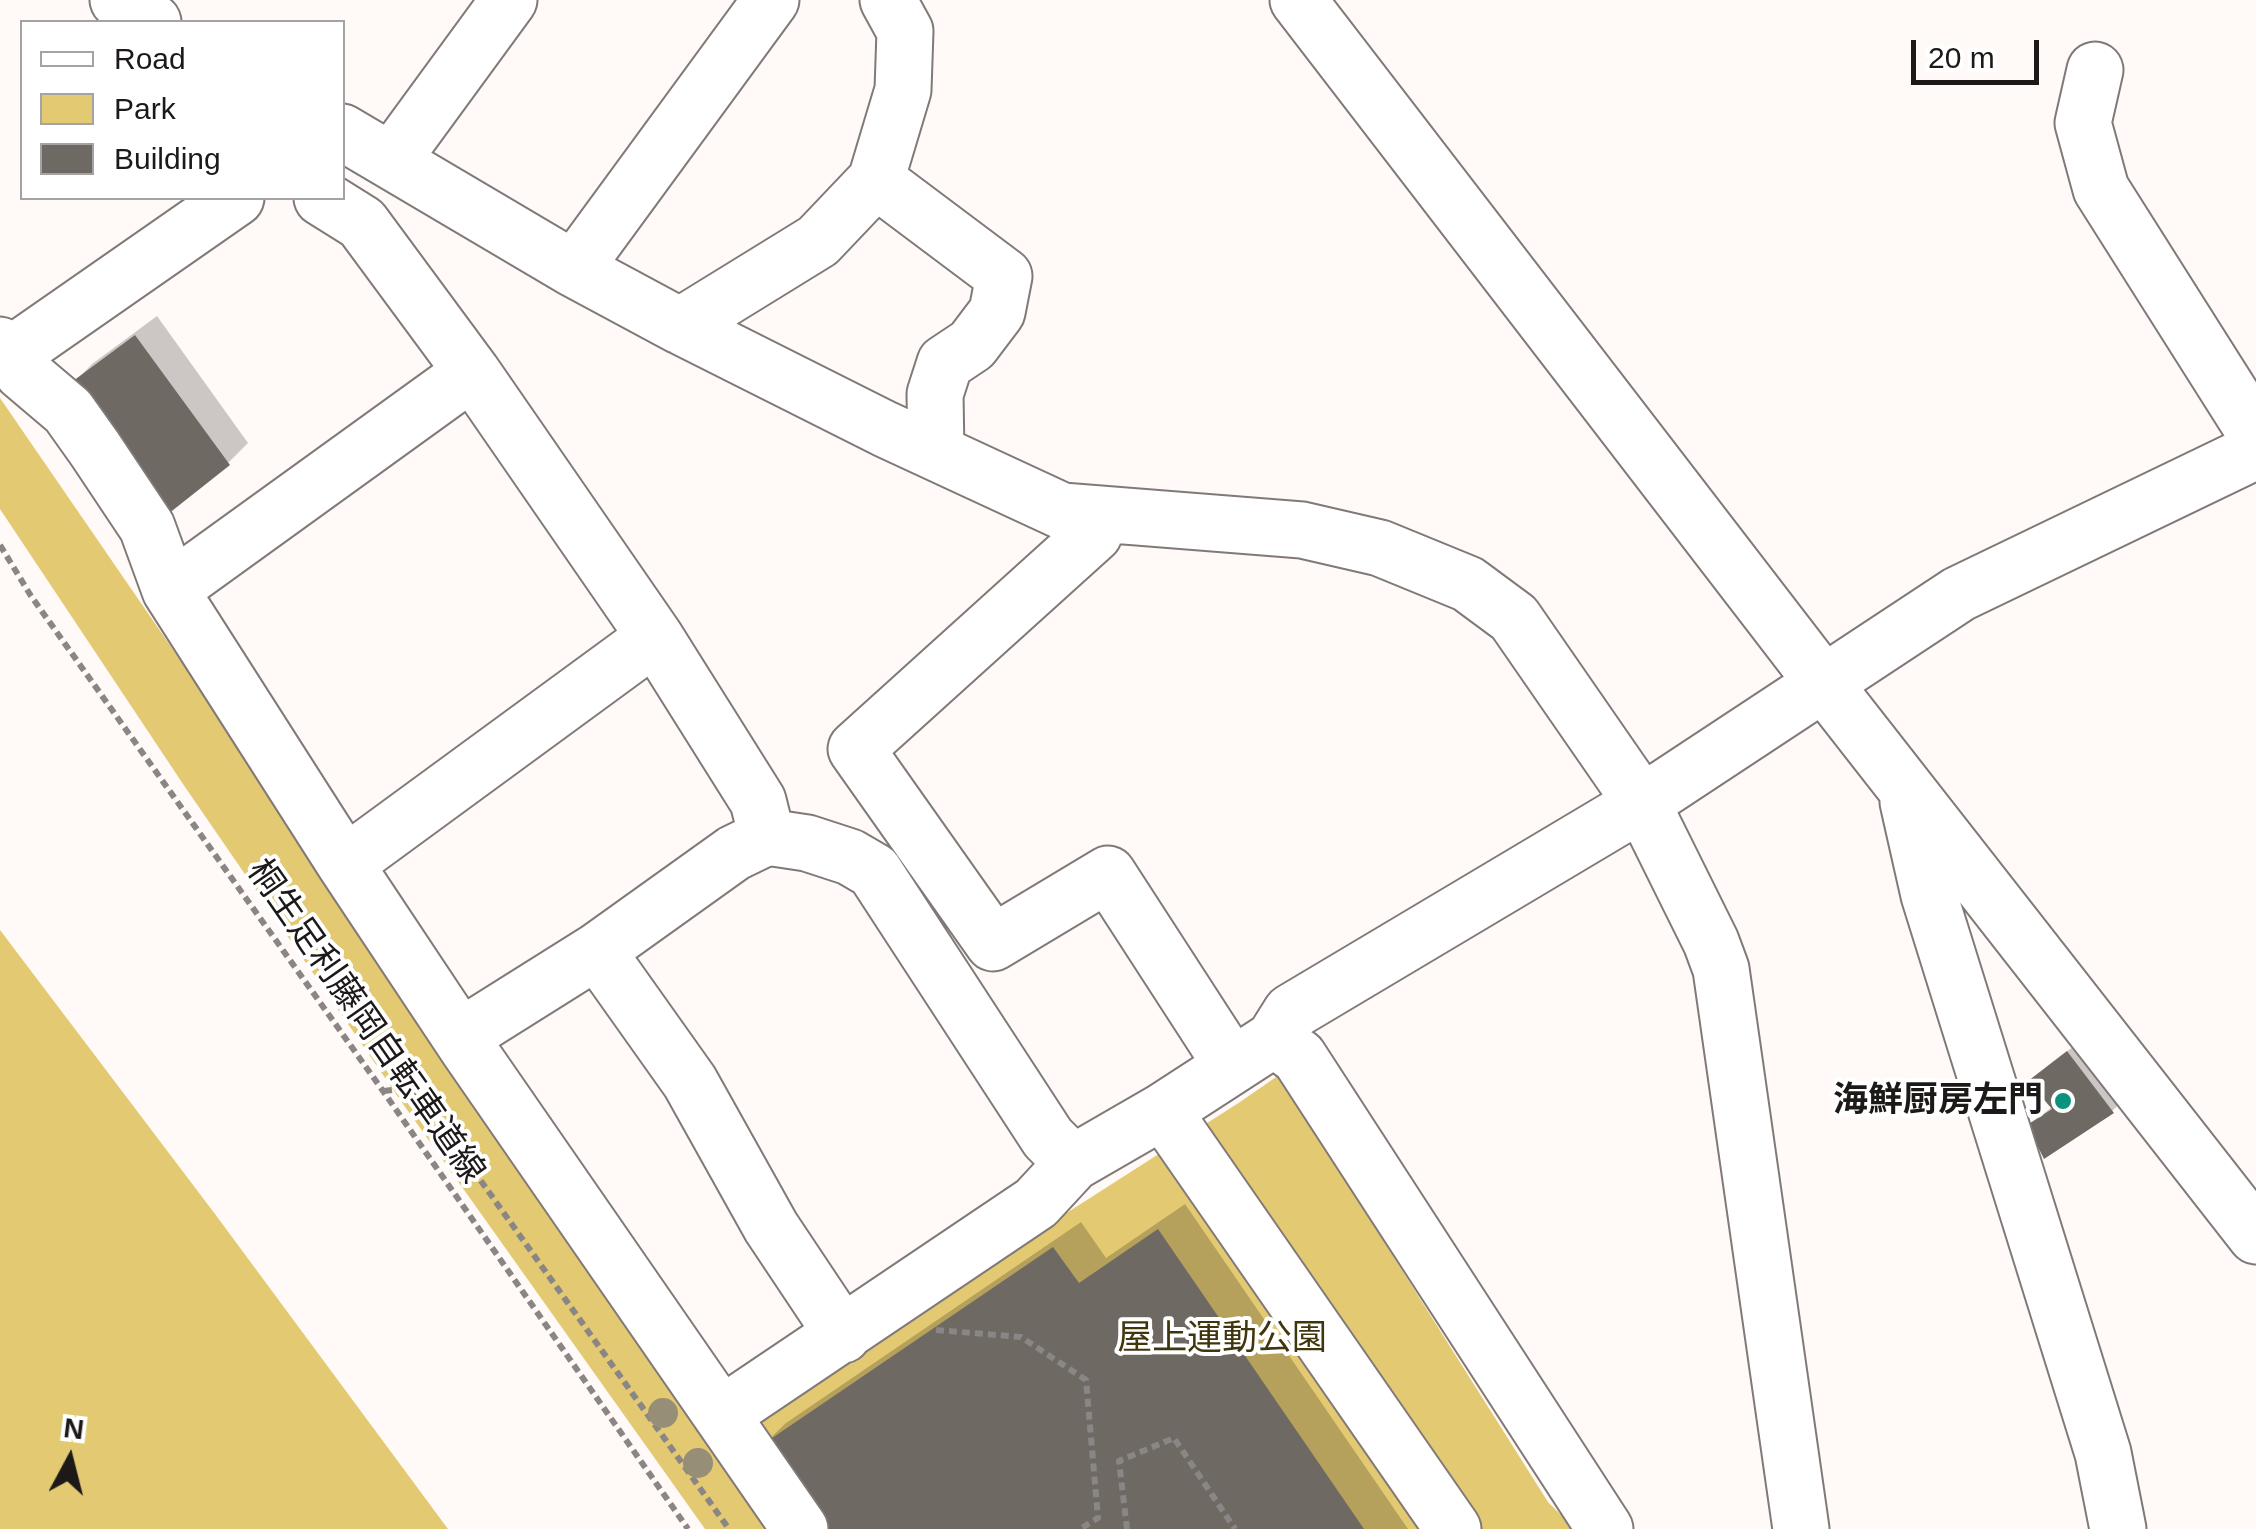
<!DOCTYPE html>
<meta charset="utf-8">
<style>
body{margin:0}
#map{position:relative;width:2256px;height:1529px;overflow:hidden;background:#fff9f7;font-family:Arial,sans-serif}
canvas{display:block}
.legend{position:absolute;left:20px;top:20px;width:325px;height:180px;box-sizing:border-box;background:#fff;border:2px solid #a4a3a3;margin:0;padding:12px 18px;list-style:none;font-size:30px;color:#1c1918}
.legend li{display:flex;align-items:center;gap:20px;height:50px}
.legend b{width:50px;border:2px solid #a4a3a3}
.north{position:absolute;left:20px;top:1409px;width:100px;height:100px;-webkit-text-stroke:8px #fff;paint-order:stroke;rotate:7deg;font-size:28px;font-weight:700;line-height:40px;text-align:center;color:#1c1918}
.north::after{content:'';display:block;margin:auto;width:35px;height:45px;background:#1c1918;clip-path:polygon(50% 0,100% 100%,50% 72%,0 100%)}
.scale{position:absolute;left:1911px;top:40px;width:128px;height:45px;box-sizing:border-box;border:5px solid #1c1918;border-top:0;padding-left:12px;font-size:30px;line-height:35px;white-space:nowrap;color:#1c1918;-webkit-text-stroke:8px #fff;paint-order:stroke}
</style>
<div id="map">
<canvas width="2256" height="1529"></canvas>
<ul class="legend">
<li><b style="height:12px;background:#fff"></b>Road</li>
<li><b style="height:28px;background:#e3ca72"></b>Park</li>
<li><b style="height:28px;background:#6e6963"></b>Building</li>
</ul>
<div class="north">N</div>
<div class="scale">20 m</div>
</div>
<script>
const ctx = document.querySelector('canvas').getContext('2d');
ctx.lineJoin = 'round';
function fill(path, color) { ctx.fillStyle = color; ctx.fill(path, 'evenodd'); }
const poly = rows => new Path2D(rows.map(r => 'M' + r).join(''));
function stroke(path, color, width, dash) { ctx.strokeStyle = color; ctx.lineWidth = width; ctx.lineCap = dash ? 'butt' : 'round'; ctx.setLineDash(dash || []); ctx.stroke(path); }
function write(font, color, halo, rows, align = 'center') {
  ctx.font = font + ' Arial,"Noto Sans JP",sans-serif'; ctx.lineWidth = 8; ctx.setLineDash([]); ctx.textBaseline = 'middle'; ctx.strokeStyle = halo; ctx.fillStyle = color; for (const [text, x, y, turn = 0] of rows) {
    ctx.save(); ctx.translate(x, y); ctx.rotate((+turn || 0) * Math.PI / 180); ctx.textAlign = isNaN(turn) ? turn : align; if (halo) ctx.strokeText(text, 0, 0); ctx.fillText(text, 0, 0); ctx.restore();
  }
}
const green = poly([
 [0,398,715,1438,1240,1102,1279,1075,1548,1502,1575,1529,705,1529,403,1104,185,787,0,509],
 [0,930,215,1214,448,1529,0,1529]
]);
const shadow = poly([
 [157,316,248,443,228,463,72,385,92,364],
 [2082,1040,2126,1098,2112,1111,2045,1156,2030,1125,2053,1106,2045,1068],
 [1185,1204,1408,1529,823,1529,759,1449,786,1423,1081,1222,1106,1258]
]);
const building = poly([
 [135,335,230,465,163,518,69,384],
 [2067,1051,2114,1113,2044,1159,2027,1125,2052,1109,2028,1081],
 [1158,1229,1364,1529,820,1529,756,1449,1053,1247,1079,1283]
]);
const path = poly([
 [0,545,31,596,383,1091,688,1529],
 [384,1091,406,1088,419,1094,729,1529],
 [936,1330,1021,1337,1086,1380,1098,1518,1080,1529],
 [1127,1529,1119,1461,1174,1438,1235,1529]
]);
const minor = poly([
 [118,0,153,22],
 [1298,0,1825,685,2256,1236],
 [2095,70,2083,123,2101,189,2256,434],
 [342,132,574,269,680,326,885,429,1062,511,1302,530,1380,548,1468,584,1514,618,1642,803,1711,942,1721,969,1801,1529],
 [392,160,509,0],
 [876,180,1004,276,997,312,972,345,945,363,935,394,936,452],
 [322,198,362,223,472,372,655,637,758,801,767,837],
 [574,269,771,0],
 [680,326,818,241,876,180,903,90,905,31,888,0],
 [0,345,22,372,68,411,95,449,147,527,170,590,345,864,468,1049,800,1529],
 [9,356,236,198],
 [1099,514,1094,534,856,749,993,943,1108,874,1231,1064],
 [170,590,472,372],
 [1908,802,1929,895,2103,1453,2118,1529],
 [345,864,655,637],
 [597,951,690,1082,771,1227,843,1335],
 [460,1037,597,951,734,853,767,837,807,843,850,857,874,871,1048,1138,1073,1163],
 [1274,1039,1299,1057,1605,1529],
 [1163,1111,1453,1529],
 [721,1415,1036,1203,1073,1163,1163,1111,1274,1039,1291,1012,1642,803,1959,594,2256,451]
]);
const trees = [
 [663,1413],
 [698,1463]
];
const markers = [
 [2063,1101,10,"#09937e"]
];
const streetNames = [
 ["桐生足利藤岡自転車道線",365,1022,55]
];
const poiNames = [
 ["海鮮厨房左門",2043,1101]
];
const parkNames = [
 ["屋上運動公園",1222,1339]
];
fill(green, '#e3ca72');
fill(shadow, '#0003');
fill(building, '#6e6963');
stroke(minor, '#817977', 59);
stroke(path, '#8a8685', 6, [8, 5]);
stroke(minor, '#fff', 55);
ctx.fillStyle = '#968e77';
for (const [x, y] of trees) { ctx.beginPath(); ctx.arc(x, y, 15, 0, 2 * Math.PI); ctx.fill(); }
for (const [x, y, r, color] of markers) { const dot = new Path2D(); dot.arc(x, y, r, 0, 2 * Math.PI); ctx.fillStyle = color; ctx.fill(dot); stroke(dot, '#fff', 4); }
write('35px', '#1c1918', '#fff', streetNames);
write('bold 35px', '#1c1918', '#fff', poiNames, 'right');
write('35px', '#40360e', '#fff', parkNames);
</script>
